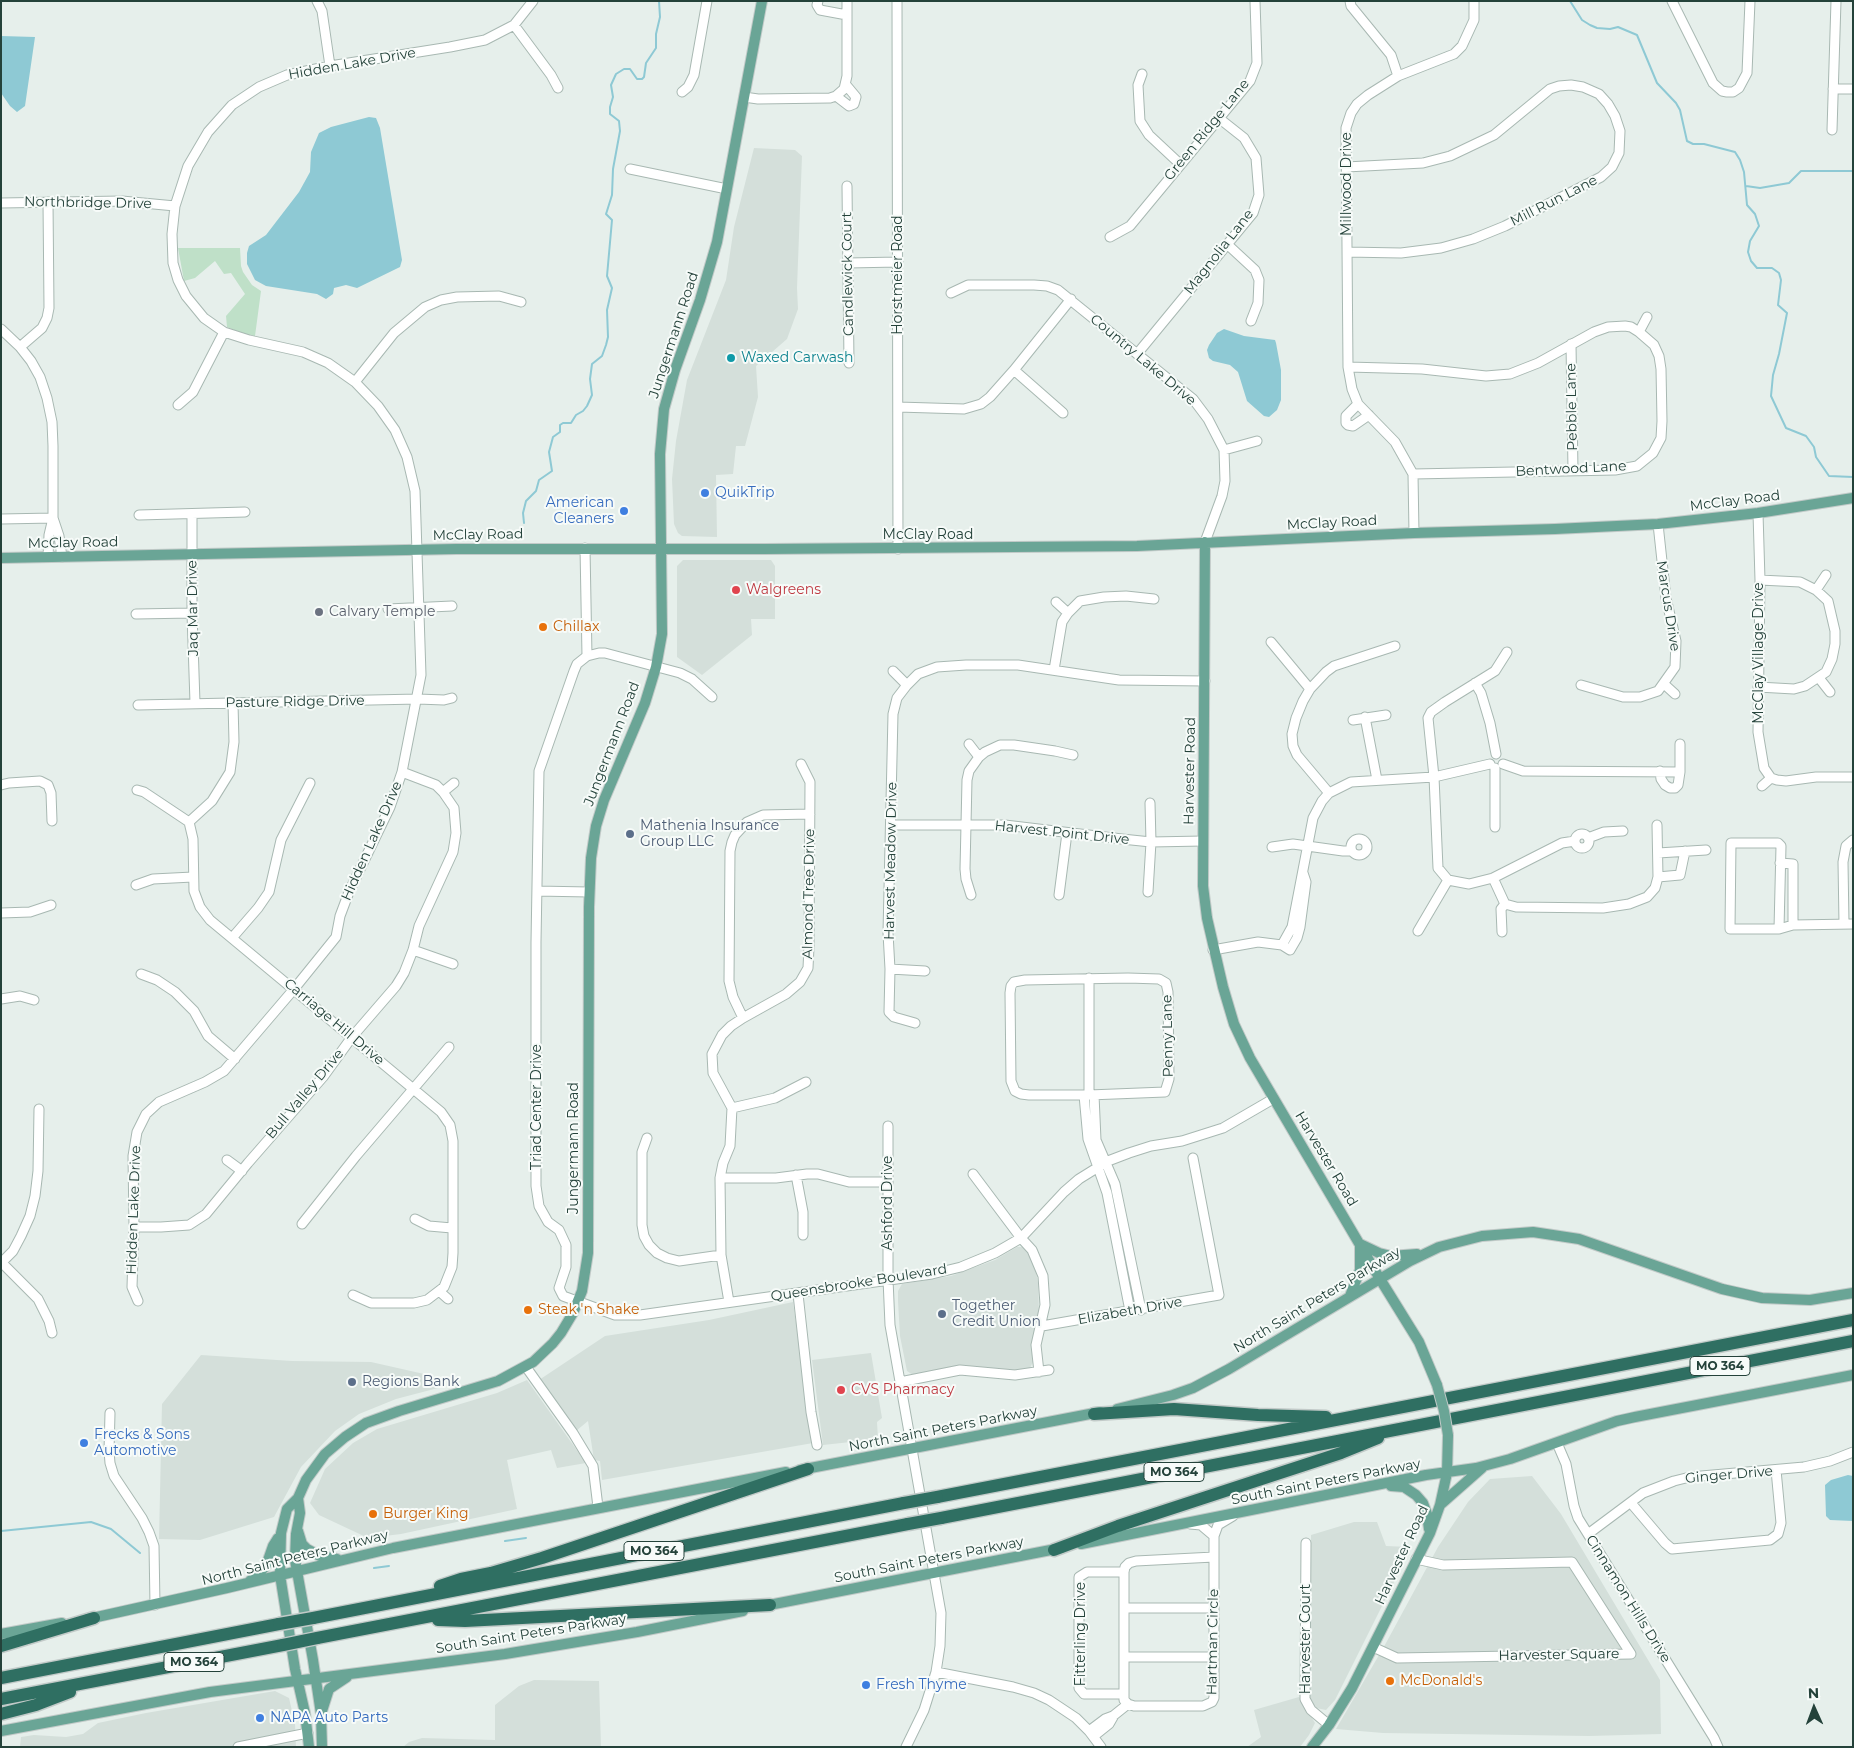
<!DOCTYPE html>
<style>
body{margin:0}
#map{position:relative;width:1854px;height:1748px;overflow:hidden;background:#e6efeb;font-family:Montserrat,sans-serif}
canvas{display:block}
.frame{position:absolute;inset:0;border:2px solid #24423a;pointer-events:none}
.north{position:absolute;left:1789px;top:1683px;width:50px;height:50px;-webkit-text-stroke:4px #f7fbf9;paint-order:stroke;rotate:358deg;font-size:14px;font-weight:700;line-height:20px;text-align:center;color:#24423a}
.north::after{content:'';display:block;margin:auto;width:18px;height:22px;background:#24423a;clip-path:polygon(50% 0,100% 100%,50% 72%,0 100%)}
</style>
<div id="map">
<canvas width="1854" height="1748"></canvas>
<div class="frame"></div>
<div class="north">N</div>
</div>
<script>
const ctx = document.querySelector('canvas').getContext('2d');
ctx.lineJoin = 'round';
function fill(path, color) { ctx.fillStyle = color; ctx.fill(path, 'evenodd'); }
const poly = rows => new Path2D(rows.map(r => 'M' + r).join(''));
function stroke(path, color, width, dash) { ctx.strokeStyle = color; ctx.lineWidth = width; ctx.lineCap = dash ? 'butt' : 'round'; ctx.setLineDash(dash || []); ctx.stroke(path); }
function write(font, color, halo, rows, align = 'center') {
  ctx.font = font + ' Montserrat,sans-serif'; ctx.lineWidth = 4; ctx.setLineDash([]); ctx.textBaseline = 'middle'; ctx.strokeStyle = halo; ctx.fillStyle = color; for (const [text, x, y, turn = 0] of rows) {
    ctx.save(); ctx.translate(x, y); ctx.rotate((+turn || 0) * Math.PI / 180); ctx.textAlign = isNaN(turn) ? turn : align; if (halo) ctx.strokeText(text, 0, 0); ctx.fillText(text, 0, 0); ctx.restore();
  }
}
const built = poly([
 [754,148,795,150,802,156,797,288,798,309,787,339,756,366,758,397,745,446,736,446,733,474,716,475,717,537,682,536,678,533,674,524,672,479,676,441,687,380,726,280,734,227],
 [683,560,771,560,775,566,775,619,751,619,752,635,702,675,677,657,677,566],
 [1017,1247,1024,1247,1028,1250,1035,1266,1038,1283,1039,1313,1034,1335,1033,1362,1030,1368,1020,1371,960,1367,913,1375,907,1371,900,1336,898,1301,898,1291,902,1284,951,1276,995,1260],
 [793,1302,813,1443,602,1480,600,1461,594,1460,588,1421,576,1431,539,1380,605,1336,709,1320],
 [871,1353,882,1418,877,1422,878,1439,823,1445,812,1360],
 [201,1355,292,1361,371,1362,433,1376,438,1388,396,1399,359,1414,335,1431,301,1467,274,1517,200,1540,159,1539,162,1404],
 [527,1380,586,1463,557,1468,551,1450,507,1460,517,1509,401,1534,368,1538,319,1515,310,1503,325,1469,353,1443,377,1429,497,1393],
 [1532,1476,1561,1514,1660,1680,1661,1734,1589,1736,1383,1733,1336,1729,1386,1643,1438,1547,1468,1502,1490,1479],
 [1354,1522,1377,1522,1386,1546,1409,1547,1395,1580,1335,1700,1326,1710,1316,1708,1310,1700,1311,1535],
 [534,1680,599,1681,601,1747,403,1747,409,1742,422,1738,495,1740,495,1705,519,1686],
 [275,1691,289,1698,295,1724,296,1747,20,1747,21,1737,34,1735,66,1737,83,1734,98,1723,146,1713],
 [1299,1697,1315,1723,1309,1735,1300,1747,1247,1747,1261,1737,1254,1710]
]);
const green = poly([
 [178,248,240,248,241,266,243,272,252,285,261,291,255,336,241,333,227,327,226,316,245,294,231,273,224,274,215,261,195,278,184,281]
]);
const water = poly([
 [1,36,35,37,25,106,17,112,10,106,1,93],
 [369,117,376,118,380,128,402,260,400,267,357,288,346,285,334,288,333,294,326,299,317,294,266,286,255,280,247,264,247,253,249,246,266,235,299,192,310,172,311,152,319,133,331,127],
 [1224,329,1244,336,1275,340,1276,343,1281,370,1281,400,1277,410,1269,417,1264,416,1247,401,1238,372,1230,365,1213,361,1209,358,1207,350,1209,345,1217,333],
 [1848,1475,1853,1476,1853,1521,1830,1520,1826,1516,1825,1485,1831,1480]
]);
const stream = poly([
 [1570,1,1582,20,1590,25,1597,28,1610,29,1618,27,1637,35,1657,83,1676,103,1680,110,1687,141,1693,144,1704,144,1735,152,1740,160,1744,172,1747,205,1755,214,1759,226,1750,241,1748,252,1751,261,1757,268,1772,268,1779,273,1781,280,1778,305,1787,313,1779,354,1773,375,1771,396,1786,428,1806,436,1814,447,1816,457,1829,476,1853,477],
 [1746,186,1760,188,1789,183,1801,171,1853,171],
 [524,523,523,513,526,501,536,491,539,480,552,471,549,452,553,437,560,432,560,425,563,423,571,423,576,415,583,411,587,406,592,395,590,379,592,364,602,356,606,345,608,337,607,310,612,288,607,276,612,220,606,214,607,211,612,195,613,169,620,131,619,121,610,114,610,107,613,97,611,85,616,74,624,69,630,69,637,79,642,79,644,77,646,63,656,48,656,34,660,17,659,1],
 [1,1531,91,1522,111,1529,140,1553],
 [505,1541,526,1538],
 [374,1568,389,1566]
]);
const minor = poly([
 [317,1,322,11,330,66],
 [818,1,817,5,820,10,847,15],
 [897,1,898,549],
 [1350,1,1351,6,1391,55,1398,76],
 [1672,1,1713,83,1722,91,1727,92,1733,92,1739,88,1747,73,1750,1],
 [514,25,551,75,558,88],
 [1142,74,1138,85,1140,121,1149,135,1180,164],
 [1833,89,1853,89],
 [682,92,688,87,694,75,707,1],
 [836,96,849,106,854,104,856,97,846,85],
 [744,97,758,99,830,98,836,96,844,89,847,76,847,1],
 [1832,130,1836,1],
 [1346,167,1423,163,1450,156,1494,135,1550,89,1559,86,1571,85,1583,87,1599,94,1608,104,1615,116,1620,131,1619,153,1612,167,1601,177,1505,226,1473,239,1441,248,1401,253,1347,252],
 [630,169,727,189],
 [847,186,849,363],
 [1,203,122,201,175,206],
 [1110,237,1130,226,1250,81,1257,63,1255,1],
 [1228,245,1255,270,1259,280,1258,303,1251,321],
 [848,263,898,262],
 [951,293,968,285,1034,285,1047,286,1058,290,1193,399,1208,419,1224,450,1225,481,1222,496,1205,542],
 [1,329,20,347,31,361,40,377,47,398,52,422,53,446,53,518,49,535,48,557],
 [1639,332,1647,317],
 [1571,344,1573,471],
 [20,347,42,328,47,318,49,308,48,202],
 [1137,354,1253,213,1259,195,1256,158,1244,138,1220,119],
 [1348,367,1422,369,1486,376,1510,374,1538,363,1594,332,1608,327,1625,326,1631,327,1639,332,1654,345,1659,356,1661,369,1662,421,1661,438,1653,453,1637,466,1615,470,1413,474],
 [1014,370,1063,413],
 [355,382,394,333,425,307,441,300,457,297,499,296,521,302],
 [1358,404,1346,416,1346,423,1348,425,1353,426,1369,415],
 [178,405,193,392,224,332],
 [898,407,964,409,981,404,990,397,1014,370,1071,299],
 [1224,450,1257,441],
 [1758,513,1760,580,1758,732,1764,768,1771,778],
 [192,514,192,613,195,703],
 [139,515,245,512],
 [53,518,59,536,62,557],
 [1,519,53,518],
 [1414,533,1413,474,1395,442,1358,404,1352,389,1348,367,1346,128,1351,113,1357,104,1368,95,1398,76,1454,54,1462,46,1474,20,1474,1],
 [585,548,587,656],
 [1816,590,1826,575],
 [1056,602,1068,613],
 [388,609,452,606],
 [136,614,192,613],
 [1271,642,1310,689],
 [1507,652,1495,671,1445,702,1431,712,1428,718,1434,777,1438,868,1448,880,1469,884,1493,878,1562,843,1575,841],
 [1054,670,1062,622,1068,613,1080,601,1104,597,1126,596,1154,599],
 [893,671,907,685],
 [1819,678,1830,692],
 [1475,683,1481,693,1490,723,1496,754],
 [1664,684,1675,694],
 [1581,685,1623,697,1640,697,1658,691,1675,667,1676,641,1666,598,1658,524],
 [1758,687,1794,689,1805,686,1826,672,1832,659,1835,644,1835,631,1828,601,1816,590,1800,582,1760,580],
 [712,697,692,679,680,673,605,653,599,653,587,656,577,664,574,671,539,771,536,942,536,1186,539,1206,548,1222,559,1230,566,1245,566,1267,559,1288,563,1296,615,1315,640,1315,932,1274,961,1267,995,1253,1021,1238,1064,1192,1079,1179,1108,1161,1129,1153,1151,1146,1182,1141,1223,1128,1273,1099],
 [138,705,418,699,444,700,452,698],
 [1365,717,1377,780],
 [1353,720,1386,715],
 [969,744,979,757],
 [1503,764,1523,771,1680,772,1680,744],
 [1660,771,1661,779,1665,785,1670,788,1675,788,1678,785,1680,772],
 [1771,778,1777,780,1786,781,1816,777,1853,777],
 [1,785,9,783,40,781,48,785,51,793,52,821],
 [1762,786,1771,778],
 [137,790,144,792,189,822,193,839,194,891,200,907,210,920,441,1112,450,1125,453,1141,453,1253,452,1267,444,1287,427,1300,414,1303,371,1303,353,1295],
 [443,792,454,783],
 [1329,793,1297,755,1293,746,1292,734,1296,718,1303,701,1310,689,1326,672,1334,666,1395,646],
 [189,822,212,801,230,772,234,742,233,703],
 [891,825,1005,825,1122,839,1151,842,1203,841],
 [1495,827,1495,768],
 '1575 841a7 7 0 1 1 14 0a7 7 0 1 1-14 0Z',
 [1588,838,1604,832,1623,831],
 '1351 847a8 8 0 1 1 16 0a8 8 0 1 1-16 0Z',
 [1272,847,1293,844,1343,851,1351,851],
 [1658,853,1706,850],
 [1780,863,1793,864,1793,925],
 [1658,877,1680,875,1685,851],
 [1493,878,1505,904,1516,907,1603,908,1629,904,1647,897,1655,888,1658,877,1657,825],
 [136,885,153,879,193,877],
 [537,891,589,892],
 [1148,892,1151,842,1150,803],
 [971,895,966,879,965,869,967,780,969,771,979,757,985,752,1000,745,1014,745,1055,751,1073,755],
 [1059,895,1067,833],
 [1,913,30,912,51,905],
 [1844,924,1843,862,1846,846,1853,840],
 [1779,929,1781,846,1778,843,1731,843,1730,929,1779,929,1793,925,1853,924],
 [1418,931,1448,880],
 [1502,932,1501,909,1505,904],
 [232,938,258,908,269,892,281,840,310,783],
 [1282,945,1292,927,1313,818,1322,801,1329,793,1351,782,1434,777,1490,764],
 [413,950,453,964],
 [1213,950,1258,942,1282,945,1290,950,1297,938,1300,927,1306,882,1303,873],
 [890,969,925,971],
 [141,974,157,980,175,992,194,1011,208,1036,235,1059],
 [1089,978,1089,1095],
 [1128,978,1159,979,1166,983,1168,992,1169,1079,1165,1092,1089,1095,1029,1095,1021,1094,1015,1091,1011,1081,1010,993,1011,986,1014,982,1025,980,1128,978],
 [1,999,20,996,34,1000],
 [743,1018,733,997,729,981,730,851,732,842,735,835,747,822,763,815,810,814],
 [915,1023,894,1017,889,1012,890,969,888,933,893,714,897,698,907,685,918,674,937,667,966,665,1018,665,1119,680,1205,681],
 [1084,1095,1088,1139,1107,1193,1130,1311],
 [1094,1095,1096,1140,1115,1184,1141,1310],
 [732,1108,775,1098,806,1082],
 [888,1126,888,1279,890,1325,941,1613,940,1646,936,1672,924,1710,906,1747],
 [647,1138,642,1152,642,1225,644,1236,649,1245,657,1253,667,1258,679,1261,721,1255],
 [227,1160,242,1171],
 [973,1174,1021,1238,1032,1250,1043,1276,1045,1305,1036,1345,1039,1372],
 [796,1175,803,1212,803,1235],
 [720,1178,776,1178,807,1174,818,1174,849,1182,888,1182],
 [415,1219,429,1226,452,1228],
 [302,1224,356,1156,449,1047],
 [134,1227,161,1227,189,1225,206,1214,248,1163,323,1077,352,1037,396,986,404,973,413,950,419,926,453,852,456,833,454,808,443,792,436,785,402,772],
 [1,1262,38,1299,49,1321,52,1333],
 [1,1263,13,1251,21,1236,30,1216,35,1196,38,1171,39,1109],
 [439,1291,448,1299],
 [798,1294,811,1412,817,1445],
 [138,1301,132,1287,134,1227,133,1156,137,1132,146,1114,159,1102,205,1082,224,1071,294,989,336,937,340,916,349,892,390,807,402,772,421,675,415,491,407,457,395,430,378,406,355,382,328,363,303,352,249,340,224,332,204,318,186,296,178,280,173,263,172,234,175,206,188,166,208,132,232,105,259,87,287,75,330,66,450,47,485,40,514,25,533,1],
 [729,1302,721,1255,720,1178,723,1163,730,1146,732,1108,713,1073,712,1054,722,1035,731,1026,743,1018,786,994,800,982,808,968,809,947,810,782,801,764],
 [1042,1326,1219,1295,1193,1158],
 [526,1367,573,1433,593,1466,598,1507],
 [900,1382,960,1370,1015,1375,1049,1370],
 [110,1413,109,1451,110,1463,114,1476,142,1518,149,1532,154,1546,155,1605],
 [1557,1443,1566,1464,1574,1506,1578,1518,1714,1738,1718,1747],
 [1631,1503,1665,1543,1672,1549,1770,1540,1778,1534,1781,1523,1776,1470],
 [1190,1524,1201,1525,1214,1536],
 [1588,1534,1643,1493,1674,1481,1690,1477,1804,1467,1830,1461,1853,1452],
 [1306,1543,1305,1699,1311,1710,1329,1725],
 [1214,1557,1136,1561,1129,1563,1125,1567,1124,1572,1124,1700,1128,1704,1134,1706,1203,1706,1212,1702,1214,1698,1214,1536,1218,1525,1233,1516],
 [1124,1572,1087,1572,1079,1577,1079,1688,1084,1694,1124,1694],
 [1124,1608,1214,1608],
 [1373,1647,1397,1658,1631,1654,1572,1562,1443,1565,1416,1559],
 [1124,1657,1214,1657],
 [936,1672,1013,1687,1034,1693,1049,1700,1076,1718,1089,1731,1101,1747],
 [1089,1731,1105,1719,1113,1716,1128,1704],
 [1094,1736,1109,1724,1113,1717],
 [238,1747,308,1733]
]);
const major = poly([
 [1205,542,1203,886,1207,918,1223,987,1234,1024,1250,1058,1380,1279,1419,1342,1437,1385],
 [1,558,456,549,765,549,1137,546,1414,533,1555,529,1658,524,1758,513,1853,498],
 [1360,1244,1379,1253,1391,1256,1417,1254],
 [1350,1296,1360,1270,1360,1245],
 [1117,1409,1173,1395,1193,1388,1229,1369,1410,1261,1439,1247,1482,1236,1533,1232,1579,1239,1722,1289,1762,1298,1810,1300,1853,1293],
 [800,1470,1100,1412],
 [1391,1486,1404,1487,1416,1495,1423,1503,1427,1514,1429,1529],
 [298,1498,300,1513,296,1534,295,1560,313,1660,321,1714,322,1747],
 [1440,1505,1482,1468],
 [298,1531,302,1544,307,1549,320,1556,337,1559],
 [1081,1544,1426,1475,1476,1468,1510,1459,1617,1421,1635,1417,1853,1375],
 [250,1581,266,1566,273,1546,278,1538],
 [764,1606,1061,1548],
 [88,1619,227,1588,393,1548,786,1472],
 [1,1634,62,1623],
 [322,1711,329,1689,347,1677],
 [1,1731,210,1692,505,1654,637,1632,743,1611],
 [309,1747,305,1713,295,1669,280,1575,281,1533,287,1509,298,1498,306,1480,325,1454,345,1437,366,1423,399,1411,498,1381,533,1362,553,1343,561,1333,573,1313,582,1291,588,1253,589,907,591,858,596,826,604,800,645,703,656,667,662,634,660,454,664,409,675,370,700,300,717,242,762,1],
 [1312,1747,1329,1725,1352,1688,1430,1533,1440,1505,1447,1473,1448,1435]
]);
const highway = poly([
 [1094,1414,1174,1409,1258,1415,1326,1417],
 [937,1497,1853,1320],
 [941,1518,1853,1341],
 [1054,1550,1118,1526,1341,1453,1378,1438],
 [440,1586,461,1579,491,1573,542,1558,808,1469],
 [313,1618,904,1503],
 [438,1620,465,1621,770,1605],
 [317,1638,908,1524],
 [1,1646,94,1618],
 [1,1678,279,1624],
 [1,1699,283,1645],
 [1,1714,36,1705,70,1692]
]);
const majorBridge = poly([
 [1437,1385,1444,1411,1448,1435]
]);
const highwayBridge = poly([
 [904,1503,937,1497],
 [908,1524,941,1518],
 [279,1624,313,1618],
 [283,1645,317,1638]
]);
const markers = [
 [731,358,5,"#0f9aa8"],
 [705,493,5,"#3f7fe0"],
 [624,511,5,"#3f7fe0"],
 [736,590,5,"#e0444e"],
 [319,612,5,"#6b7280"],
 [543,627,5,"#e8710a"],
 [630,834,5,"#5c6f8a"],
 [528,1310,5,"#e8710a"],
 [942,1314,5,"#5c6f8a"],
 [352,1382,5,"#5c6f8a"],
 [841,1390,5,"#e0444e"],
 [84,1443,5,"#3f7fe0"],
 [373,1514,5,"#e8710a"],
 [1390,1681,5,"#e8710a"],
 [866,1685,5,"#3f7fe0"],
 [260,1718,5,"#3f7fe0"]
];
const shields = [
 [1720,1366,60],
 [1174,1472,60],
 [654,1551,60],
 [194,1662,60]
];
const shieldNames = [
 ["MO 364",1720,1366],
 ["MO 364",1174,1472],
 ["MO 364",654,1551],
 ["MO 364",194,1662]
];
const streetNames = [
 ["Hidden Lake Drive",352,64,-10],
 ["Green Ridge Lane",1207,130,-51],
 ["Millwood Drive",1347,184,-90],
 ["Mill Run Lane",1554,201,-27],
 ["Northbridge Drive",88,203,1],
 ["Magnolia Lane",1219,252,-52],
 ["Candlewick Court",848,274,-91],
 ["Horstmeier Road",898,275,-90],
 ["Jungermann Road",674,335,-72],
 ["Country Lake Drive",1143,360,40],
 ["Pebble Lane",1572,407,-91],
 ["Bentwood Lane",1571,469,-3],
 ["McClay Road",1735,501,-7],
 ["McClay Road",1332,523,-3],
 ["McClay Road",478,535,-1],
 ["McClay Road",928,535],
 ["McClay Road",73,543,-1],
 ["Marcus Drive",1668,606,81],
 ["Jaq Mar Drive",193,608,-91],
 ["McClay Village Drive",1759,653,-90],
 ["Pasture Ridge Drive",295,702,-1],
 ["Jungermann Road",612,744,-69],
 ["Harvester Road",1190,771,-89],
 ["Harvest Point Drive",1062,833,6],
 ["Hidden Lake Drive",372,841,-66],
 ["Harvest Meadow Drive",891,861,-89],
 ["Almond Tree Drive",809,894,-89],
 ["Carriage Hill Drive",334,1022,40],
 ["Penny Lane",1168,1036,-91],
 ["Bull Valley Drive",305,1094,-50],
 ["Triad Center Drive",537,1107,-90],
 ["Jungermann Road",574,1148,-90],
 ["Harvester Road",1326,1159,59],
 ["Ashford Drive",888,1203,-90],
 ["Hidden Lake Drive",134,1210,-88],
 ["Queensbrooke Boulevard",859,1283,-9],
 ["North Saint Peters Parkway",1317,1300,-31],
 ["Elizabeth Drive",1130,1311,-10],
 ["North Saint Peters Parkway",943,1429,-11],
 ["Ginger Drive",1729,1475,-5],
 ["South Saint Peters Parkway",1326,1482,-11],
 ["Harvester Road",1402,1555,-65],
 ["North Saint Peters Parkway",295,1558,-14],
 ["South Saint Peters Parkway",929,1560,-11],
 ["Cinnamon Hills Drive",1628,1599,58],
 ["South Saint Peters Parkway",531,1634,-9],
 ["Fitterling Drive",1081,1634,-90],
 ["Harvester Court",1306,1639,-90],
 ["Hartman Circle",1213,1642,-89],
 ["Harvester Square",1559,1655,-1]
];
const cultureNames = [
 ["Waxed Carwash",741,358]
];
const shopNames = [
 ["QuikTrip",715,493],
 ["American",614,503,"right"],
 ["Cleaners",614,519,"right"],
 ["Frecks & Sons",94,1435],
 ["Automotive",94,1451],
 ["Fresh Thyme",876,1685],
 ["NAPA Auto Parts",270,1718]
];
const healthNames = [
 ["Walgreens",746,590],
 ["CVS Pharmacy",851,1390]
];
const worshipNames = [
 ["Calvary Temple",329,612]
];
const foodNames = [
 ["Chillax",553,627],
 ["Steak 'n Shake",538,1310],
 ["Burger King",383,1514],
 ["McDonald's",1400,1681]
];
const serviceNames = [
 ["Mathenia Insurance",640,826],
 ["Group LLC",640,842],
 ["Together",952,1306],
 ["Credit Union",952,1322],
 ["Regions Bank",362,1382]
];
fill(built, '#d4dfda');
fill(green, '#bfe0c8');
fill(water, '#8ec9d4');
stroke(stream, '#8ec9d4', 2);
stroke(minor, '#a8b8b2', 11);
stroke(major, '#c2cac8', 12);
stroke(highway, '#c2cac8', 15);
stroke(minor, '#fff', 9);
stroke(major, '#6aa596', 10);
stroke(highway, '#2f6f62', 12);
stroke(majorBridge, '#c2cac8', 12, []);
stroke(highwayBridge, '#c2cac8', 15, []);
stroke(majorBridge, '#6aa596', 10);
stroke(highwayBridge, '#2f6f62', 12);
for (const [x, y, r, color] of markers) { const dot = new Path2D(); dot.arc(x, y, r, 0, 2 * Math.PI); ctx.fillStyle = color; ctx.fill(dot); stroke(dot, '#f7fbf9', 2); }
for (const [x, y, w] of shields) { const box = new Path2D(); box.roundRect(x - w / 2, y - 9.5, w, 19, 4); ctx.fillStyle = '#f7fbf9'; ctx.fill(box); stroke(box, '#24423a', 1); }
write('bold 12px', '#24423a', null, shieldNames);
write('14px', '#24423a', '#f7fbf9', streetNames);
write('14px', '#0d838f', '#f7fbf9', cultureNames, 'left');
write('14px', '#366cbe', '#f7fbf9', shopNames, 'left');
write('14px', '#be3a42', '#f7fbf9', healthNames, 'left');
write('14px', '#5b616d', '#f7fbf9', worshipNames, 'left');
write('14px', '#c56008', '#f7fbf9', foodNames, 'left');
write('14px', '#4e5e75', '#f7fbf9', serviceNames, 'left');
</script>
